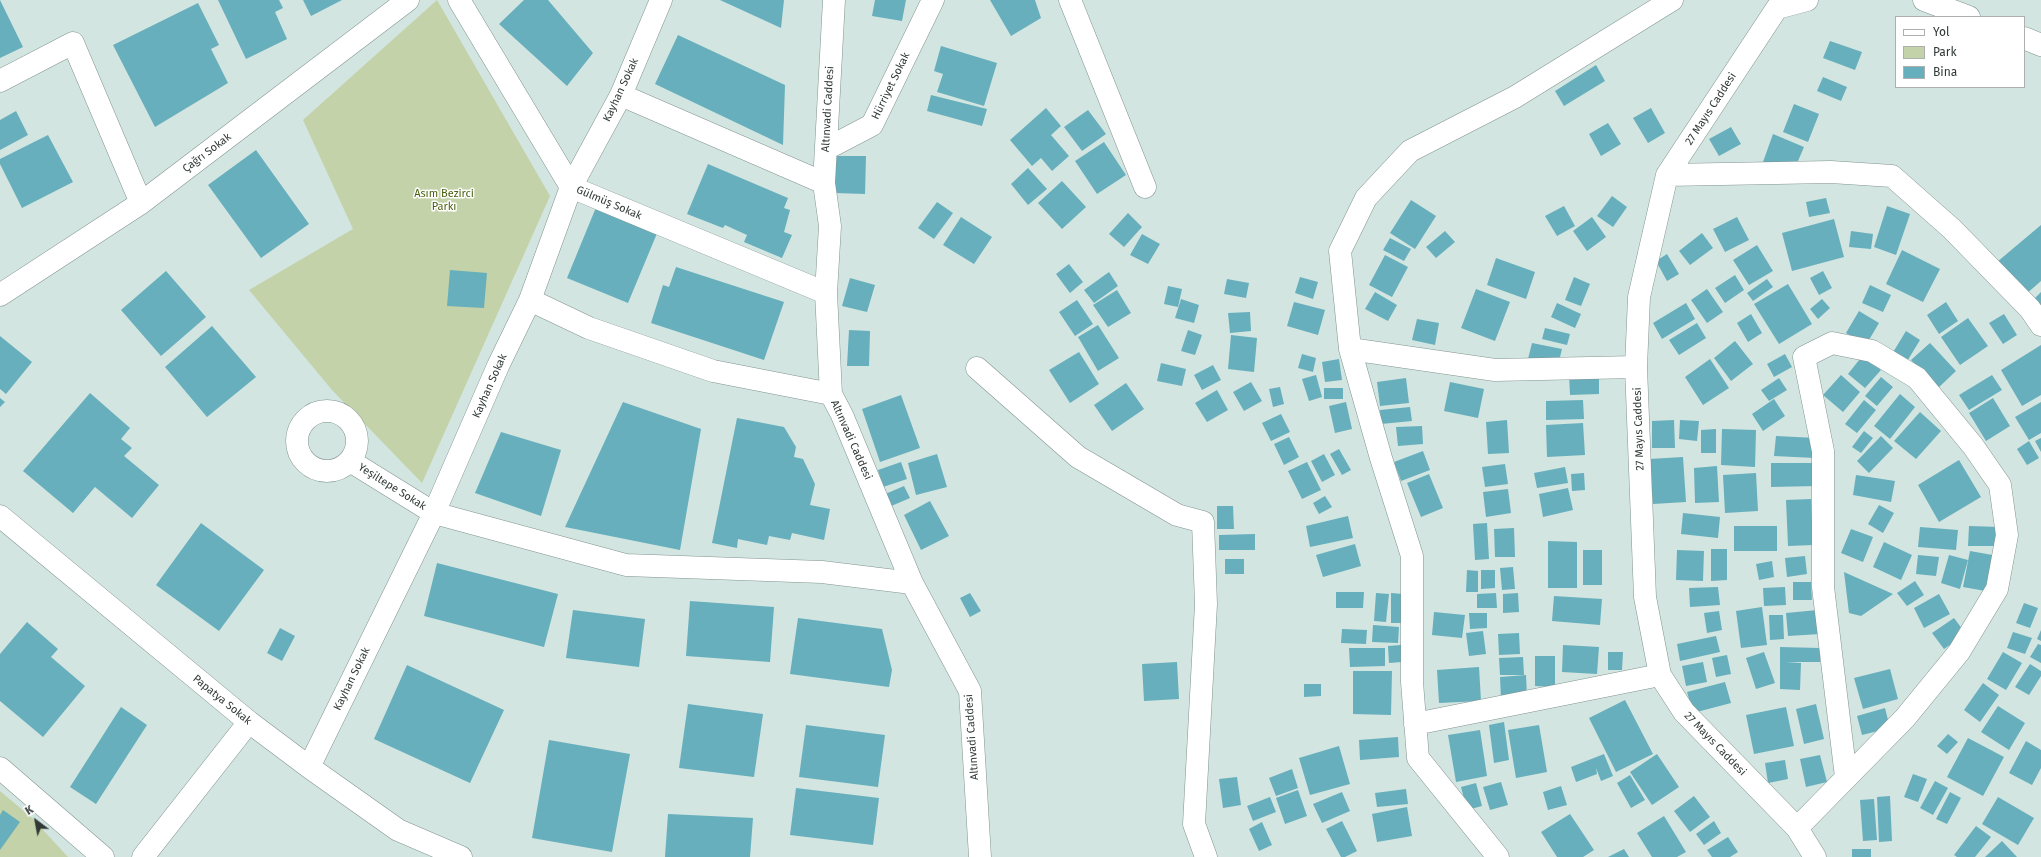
<!DOCTYPE html>
<meta charset="utf-8">
<style>
body{margin:0}
#map{position:relative;width:2041px;height:857px;overflow:hidden;background:#d2e5e1;font-family:"Fira Sans",sans-serif}
canvas{display:block}
.legend{position:absolute;left:1895px;top:16px;width:130px;height:72px;box-sizing:border-box;background:#fff;border:1px solid #adb0af;margin:0;padding:5px 7px;list-style:none;font-size:12px;color:#313937}
.legend li{display:flex;align-items:center;gap:8px;height:20px}
.legend b{width:20px;border:1px solid #adb0af}
.north{position:absolute;left:16px;top:801px;width:40px;height:40px;-webkit-text-stroke:3px #fff;paint-order:stroke;rotate:328deg;font-size:11px;font-weight:700;line-height:16px;text-align:center;color:#313937}
.north::after{content:'';display:block;margin:auto;width:14px;height:18px;background:#313937;clip-path:polygon(50% 0,100% 100%,50% 72%,0 100%)}
</style>
<div id="map">
<canvas width="2041" height="857"></canvas>
<ul class="legend">
<li><b style="height:5px;background:#fff"></b>Yol</li>
<li><b style="height:11px;background:#c3d2a8"></b>Park</li>
<li><b style="height:11px;background:#67afbc"></b>Bina</li>
</ul>
<div class="north">K</div>
</div>
<script>
const ctx = document.querySelector('canvas').getContext('2d');
ctx.lineJoin = 'round';
function fill(path, color) { ctx.fillStyle = color; ctx.fill(path, 'evenodd'); }
const poly = rows => new Path2D(rows.map(r => 'M' + r).join(''));
function stroke(path, color, width, dash) { ctx.strokeStyle = color; ctx.lineWidth = width; ctx.lineCap = dash ? 'butt' : 'round'; ctx.setLineDash(dash || []); ctx.stroke(path); }
function write(font, color, halo, rows, align = 'center') {
  ctx.font = font + ' "Fira Sans",sans-serif'; ctx.lineWidth = 3; ctx.setLineDash([]); ctx.textBaseline = 'middle'; ctx.strokeStyle = halo; ctx.fillStyle = color; for (const [text, x, y, turn = 0] of rows) {
    ctx.save(); ctx.translate(x, y); ctx.rotate((+turn || 0) * Math.PI / 180); ctx.textAlign = isNaN(turn) ? turn : align; if (halo) ctx.strokeText(text, 0, 0); ctx.fillText(text, 0, 0); ctx.restore();
  }
}
const green = poly([
 [437,0,550,196,422,483,332,390,249,290,353,229,303,120],
 [0,791,32,818,68,857,0,857]
]);
const building = poly([
 [0,0,23,47,0,58],
 [218,0,279,0,283,8,275,12,287,39,246,59],
 [303,0,342,0,311,16],
 [524,0,548,0,593,53,567,86,499,24],
 [720,0,784,0,781,28],
 [875,0,906,0,902,21,872,16],
 [990,0,1035,0,1041,18,1011,36],
 [198,3,219,45,211,49,228,83,155,127,113,45],
 [678,35,785,85,783,145,655,84],
 [1830,41,1862,52,1855,70,1823,58],
 [941,46,997,63,984,106,937,92,943,74,934,71],
 [1596,65,1605,81,1564,106,1555,91],
 [1823,77,1847,87,1841,101,1817,91],
 [931,95,987,109,982,126,927,111],
 [1794,104,1819,114,1808,142,1783,132],
 [1046,108,1061,126,1051,135,1069,156,1052,171,1041,158,1032,166,1010,140],
 [1651,108,1665,133,1648,143,1633,118],
 [1088,110,1106,134,1082,151,1064,127],
 [16,111,28,135,0,150,0,120],
 [1608,123,1621,144,1601,156,1589,134],
 [1731,127,1741,144,1719,156,1709,139],
 [1773,134,1804,147,1795,168,1763,162],
 [48,135,73,182,22,208,0,164,0,159],
 [1104,142,1126,175,1097,194,1075,161],
 [256,150,309,224,261,258,208,185],
 [835,156,866,156,865,194,834,193],
 [708,164,788,198,784,208,790,210,784,232,792,235,782,258,744,242,747,235,725,225,723,228,687,214],
 [1028,168,1047,189,1028,205,1011,184],
 [1062,181,1086,207,1062,229,1038,203],
 [1612,196,1627,207,1613,227,1597,216],
 [1826,198,1830,213,1809,217,1806,202],
 [1411,200,1436,216,1415,249,1390,233],
 [937,202,953,213,934,239,918,228],
 [597,205,658,231,628,303,567,278],
 [1564,206,1575,226,1557,236,1545,216],
 [1887,206,1910,214,1896,255,1874,247],
 [1128,213,1142,227,1124,247,1109,234],
 [961,217,992,237,974,264,943,245],
 [1592,217,1606,237,1587,251,1573,231],
 [1737,217,1749,240,1725,252,1713,229],
 [1834,219,1844,257,1792,271,1782,233],
 [2041,225,2041,281,2025,295,1997,262],
 [1445,231,1455,242,1436,258,1426,247],
 [1851,231,1873,234,1871,249,1849,247],
 [1702,233,1713,248,1690,265,1679,251],
 [1142,234,1160,244,1148,264,1130,255],
 [1390,238,1411,249,1404,261,1383,250],
 [1757,245,1773,271,1749,285,1733,260],
 [1902,250,1940,269,1923,302,1886,284],
 [1667,254,1679,274,1667,281,1656,261],
 [1385,255,1408,267,1392,297,1369,285],
 [1496,258,1535,272,1526,299,1487,285],
 [1069,264,1083,282,1070,293,1056,274],
 [676,267,784,302,764,360,651,323,663,285,669,287],
 [450,270,487,273,484,308,447,306],
 [166,271,206,317,161,356,121,310],
 [1823,271,1832,288,1819,295,1810,278],
 [1109,272,1118,286,1094,303,1084,290],
 [1735,275,1744,290,1725,303,1715,288],
 [1300,277,1318,282,1313,299,1295,293],
 [1574,277,1590,284,1581,306,1565,300],
 [850,278,875,285,867,312,842,306],
 [1227,279,1249,283,1246,298,1224,294],
 [1767,279,1773,287,1753,301,1747,293],
 [1788,284,1812,324,1779,344,1754,304],
 [1870,285,1891,295,1883,312,1862,303],
 [1168,286,1182,289,1178,307,1164,304],
 [1476,289,1510,302,1495,341,1461,328],
 [1707,289,1723,312,1707,323,1691,300],
 [1117,290,1131,313,1108,327,1093,305],
 [1375,292,1397,305,1388,321,1365,309],
 [2041,292,2041,313,2031,302],
 [1181,299,1199,305,1194,323,1175,318],
 [1822,299,1830,308,1818,319,1810,309],
 [1077,300,1093,324,1075,336,1059,312],
 [1294,302,1325,310,1318,335,1287,326],
 [1946,302,1958,321,1939,334,1927,315],
 [1557,303,1581,314,1575,328,1551,317],
 [1686,303,1695,319,1662,339,1653,323],
 [1859,311,1879,323,1866,345,1846,333],
 [1250,312,1251,331,1230,333,1228,313],
 [1751,314,1762,333,1748,342,1737,323],
 [2004,314,2017,335,2003,344,1989,323],
 [1968,318,1988,346,1960,365,1941,337],
 [1417,319,1439,323,1435,345,1412,340],
 [1697,323,1706,338,1679,355,1669,340],
 [1098,325,1119,358,1098,371,1078,337],
 [212,326,256,377,207,417,165,367],
 [1545,328,1570,334,1567,345,1542,339],
 [849,330,870,331,869,366,847,366],
 [1188,330,1202,335,1195,355,1181,351],
 [1906,331,1920,340,1906,363,1892,354],
 [1231,335,1257,338,1254,372,1228,369],
 [0,336,32,362,6,394,0,389],
 [1735,341,1753,364,1731,381,1714,358],
 [1532,343,1562,349,1558,365,1528,359],
 [1930,343,1956,371,1937,389,1911,360],
 [2041,345,2041,395,2022,406,2001,370],
 [1079,352,1099,384,1070,403,1049,370],
 [1302,354,1316,358,1313,372,1298,368],
 [1785,354,1792,367,1774,377,1767,364],
 [1863,355,1881,370,1865,388,1848,374],
 [1339,359,1342,380,1325,382,1322,362],
 [1710,359,1729,388,1703,405,1685,377],
 [1161,363,1186,369,1182,386,1157,381],
 [1213,365,1221,380,1202,390,1194,375],
 [1316,375,1322,397,1309,401,1302,379],
 [1569,375,1599,375,1599,394,1570,395],
 [1841,375,1860,392,1843,412,1823,395],
 [1992,375,2002,390,1969,410,1959,395],
 [1881,377,1893,387,1877,406,1865,396],
 [1406,378,1409,403,1380,406,1377,382],
 [1779,378,1787,390,1769,401,1761,390],
 [1251,382,1262,401,1244,411,1233,392],
 [1450,382,1484,389,1478,418,1444,411],
 [1126,383,1144,409,1112,431,1094,405],
 [1280,387,1284,404,1273,407,1269,389],
 [1324,388,1343,388,1343,399,1324,399],
 [1217,390,1228,410,1207,422,1195,403],
 [90,393,130,428,121,439,132,448,124,456,159,485,132,518,95,487,73,513,23,471],
 [1900,394,1915,407,1890,439,1874,426],
 [901,395,920,448,880,462,862,409],
 [0,398,5,402,0,407],
 [1993,398,2010,426,1986,441,1969,413],
 [1774,399,1785,416,1763,431,1752,414],
 [1583,400,1584,419,1546,420,1546,401],
 [1864,400,1876,410,1857,433,1845,424],
 [623,402,701,429,680,550,565,527],
 [1346,402,1352,429,1335,433,1329,406],
 [2041,402,2041,433,2029,440,2015,417],
 [1410,407,1412,421,1381,424,1380,410],
 [1920,412,1941,431,1916,459,1894,441],
 [1281,414,1290,432,1271,441,1262,423],
 [737,418,784,427,796,447,794,457,803,459,815,484,810,505,830,509,824,540,792,533,790,540,769,536,767,545,738,539,737,548,712,543],
 [1507,420,1509,453,1488,454,1486,422],
 [1674,420,1675,448,1652,448,1652,421],
 [1680,420,1699,421,1697,441,1679,439],
 [1583,423,1585,455,1547,457,1546,425],
 [1422,426,1423,444,1398,446,1396,427],
 [1716,429,1716,453,1701,453,1701,430],
 [1722,429,1756,430,1755,467,1721,465],
 [1864,431,1873,438,1861,453,1852,447],
 [501,432,561,450,541,516,475,493],
 [1776,436,1816,438,1815,458,1774,456],
 [1881,436,1893,448,1869,473,1857,461],
 [1289,437,1299,457,1284,465,1274,444],
 [2041,438,2041,452,2035,441],
 [2029,441,2039,458,2027,465,2017,449],
 [1339,449,1351,470,1342,475,1330,454],
 [1423,451,1430,470,1401,481,1394,462],
 [937,454,947,487,916,495,908,463],
 [1324,454,1335,475,1322,482,1311,461],
 [1683,457,1686,502,1653,504,1649,459],
 [1959,460,1981,497,1939,522,1918,485],
 [901,462,907,479,883,487,878,470],
 [1307,462,1321,490,1302,499,1288,471],
 [1771,463,1819,463,1818,486,1771,487],
 [1505,464,1508,484,1485,487,1482,467],
 [1717,466,1719,502,1695,503,1694,468],
 [1565,467,1568,483,1537,488,1534,473],
 [1584,473,1585,490,1572,491,1571,474],
 [1756,473,1758,511,1725,513,1723,475],
 [1429,474,1443,508,1421,517,1407,483],
 [1856,475,1895,481,1891,502,1853,495],
 [904,486,910,498,889,507,883,495],
 [1568,488,1573,510,1543,517,1539,494],
 [1508,489,1511,513,1486,517,1483,492],
 [1325,496,1332,507,1319,514,1313,503],
 [1811,499,1813,545,1788,546,1786,500],
 [930,501,949,536,921,550,904,515],
 [1879,505,1894,513,1883,533,1868,524],
 [1217,506,1233,506,1234,529,1217,529],
 [1683,513,1720,517,1718,538,1681,534],
 [1348,516,1353,538,1310,547,1306,526],
 [201,523,264,570,219,631,156,585],
 [1487,523,1489,559,1475,560,1473,524],
 [1734,526,1777,526,1777,551,1734,551],
 [1969,526,2000,527,1999,546,1968,546],
 [1920,527,1958,530,1956,550,1918,547],
 [1514,528,1515,557,1495,557,1494,529],
 [1851,529,1873,537,1863,562,1841,553],
 [1255,534,1255,550,1219,550,1219,535],
 [1548,541,1577,542,1577,588,1548,588],
 [1884,542,1912,555,1901,580,1873,567],
 [1355,544,1361,566,1323,577,1316,555],
 [1711,549,1727,549,1727,580,1711,581],
 [1583,550,1602,550,1602,585,1583,585],
 [1677,550,1704,551,1703,581,1676,580],
 [1970,551,1998,556,1991,592,1963,587],
 [1918,555,1939,557,1936,576,1916,574],
 [1949,555,1968,560,1960,589,1941,583],
 [1805,556,1807,574,1787,577,1785,558],
 [1225,559,1244,559,1244,574,1225,574],
 [1772,561,1774,577,1759,580,1756,564],
 [437,563,558,594,544,647,424,616],
 [1513,567,1515,589,1502,590,1500,568],
 [1467,570,1478,571,1478,592,1466,592],
 [1481,570,1495,570,1495,588,1481,589],
 [1844,572,1893,594,1861,616,1849,613],
 [1915,581,1924,595,1907,606,1897,593],
 [1793,582,1811,582,1812,600,1793,600],
 [1718,587,1720,605,1690,607,1689,588],
 [1785,587,1786,605,1764,606,1763,588],
 [1336,592,1364,592,1363,608,1336,608],
 [970,593,981,611,970,617,960,598],
 [1376,593,1389,594,1386,622,1374,621],
 [1391,593,1403,594,1403,623,1391,623],
 [1496,593,1497,608,1477,608,1477,594],
 [1518,593,1519,612,1503,613,1503,594],
 [1939,594,1950,614,1924,628,1914,608],
 [1554,596,1602,599,1600,625,1552,621],
 [690,601,774,607,770,662,686,656],
 [2024,603,2038,608,2030,628,2016,623],
 [1762,607,1767,645,1741,648,1736,611],
 [573,610,645,619,639,667,566,658],
 [1818,610,1820,634,1788,636,1786,613],
 [1719,611,1722,630,1707,633,1704,613],
 [1434,612,1465,615,1462,638,1432,635],
 [1469,613,1487,613,1487,628,1470,629],
 [1769,615,1783,615,1784,639,1770,640],
 [798,618,882,629,892,670,889,687,790,674],
 [1954,618,1966,634,1944,649,1932,633],
 [27,622,58,649,51,657,85,686,43,737,0,701,0,654],
 [1373,625,1399,627,1398,643,1372,642],
 [280,628,295,636,282,661,267,653],
 [1342,629,1367,630,1366,644,1341,643],
 [2041,630,2041,641,2037,639],
 [1483,631,1486,654,1469,656,1466,633],
 [2013,632,2032,638,2025,654,2007,648],
 [1519,633,1520,654,1499,655,1498,634],
 [1716,636,1720,652,1680,661,1677,644],
 [2038,644,2041,645,2041,663,2030,657],
 [1401,645,1402,662,1389,663,1388,646],
 [1563,645,1599,647,1597,674,1562,672],
 [1780,647,1820,648,1820,662,1786,662,1801,663,1800,690,1780,689],
 [1349,648,1385,648,1385,666,1350,667],
 [1608,652,1623,652,1622,670,1608,670],
 [1764,652,1775,683,1756,689,1746,658],
 [2003,652,2022,663,2006,690,1987,679],
 [1727,655,1731,674,1716,677,1712,658],
 [1535,656,1555,656,1555,687,1535,686],
 [1523,657,1524,675,1500,675,1499,658],
 [1177,662,1179,699,1144,701,1142,664],
 [1703,662,1707,682,1686,686,1682,666],
 [2030,664,2041,671,2041,676,2029,695,2015,687],
 [407,665,504,710,470,783,374,739],
 [1479,667,1481,701,1439,703,1437,670],
 [1890,669,1898,699,1863,709,1854,678],
 [1353,671,1392,671,1391,715,1353,714],
 [1526,675,1527,697,1501,699,1500,677],
 [1725,682,1731,703,1693,713,1687,692],
 [1983,683,1999,695,1980,722,1964,710],
 [1304,684,1321,684,1321,696,1304,697],
 [1625,700,1653,754,1616,772,1589,718],
 [688,704,763,714,754,777,679,768],
 [1816,704,1824,739,1804,744,1796,709],
 [1998,706,2025,723,2009,750,1981,732],
 [121,707,147,725,96,804,70,787],
 [1786,707,1794,746,1754,754,1746,715],
 [1885,708,1890,728,1862,735,1857,716],
 [1504,722,1509,760,1494,763,1489,725],
 [806,725,885,735,878,787,799,777],
 [1539,725,1547,772,1516,778,1508,730],
 [1480,730,1487,776,1456,782,1448,735],
 [1948,734,1958,742,1947,754,1937,746],
 [1398,737,1399,757,1360,760,1359,740],
 [1968,738,2004,757,1983,796,1947,777],
 [549,740,630,754,612,852,532,838],
 [2026,741,2041,750,2041,768,2032,785,2009,773],
 [1339,746,1350,784,1310,795,1299,758],
 [1604,754,1613,776,1601,781,1596,768,1597,774,1576,782,1571,767],
 [1657,754,1679,787,1652,805,1630,772],
 [1820,755,1827,782,1806,787,1800,759],
 [1785,760,1788,779,1768,783,1765,763],
 [1292,769,1298,788,1276,796,1269,778],
 [1913,774,1927,779,1918,802,1904,797],
 [1630,775,1645,800,1631,808,1617,783],
 [1237,777,1241,805,1223,808,1219,779],
 [1935,781,1948,788,1933,815,1920,808],
 [1501,782,1508,805,1490,810,1483,787],
 [1476,783,1482,806,1467,810,1461,787],
 [1561,786,1567,805,1548,810,1543,792],
 [796,788,879,798,873,845,790,835],
 [1406,789,1408,804,1377,807,1375,793],
 [1298,790,1307,816,1285,824,1276,798],
 [1342,792,1350,811,1322,823,1313,804],
 [1950,792,1961,798,1947,824,1936,819],
 [1694,796,1710,817,1690,832,1674,811],
 [1890,796,1892,841,1879,842,1877,797],
 [1270,797,1276,812,1253,821,1247,806],
 [1998,797,2034,818,2018,845,1982,824],
 [1874,799,1877,840,1863,841,1860,800],
 [1407,807,1412,836,1377,842,1372,814],
 [3,810,20,822,0,850,0,815],
 [668,814,753,818,750,857,665,857],
 [1570,814,1594,850,1583,857,1557,857,1541,832],
 [1664,816,1686,852,1677,857,1652,857,1637,833],
 [1342,821,1357,851,1345,857,1341,857,1326,829],
 [1714,821,1721,833,1704,845,1696,834],
 [1262,822,1272,845,1259,851,1249,829],
 [1976,826,1991,837,1975,857,1957,857,1954,855],
 [1728,837,1738,852,1730,857,1712,857,1707,850],
 [2002,841,2017,857,1985,857],
 [1624,849,1629,857,1608,857],
 [1852,849,1871,849,1871,857,1852,857]
]);
const minor = poly([
 [459,0,571,187,826,293],
 [834,0,824,183,830,226,826,293,831,394,842,415,912,583,970,691,980,857],
 [1070,0,1145,187],
 [1807,0,1777,8,1667,175,1639,297,1636,367,1645,597,1660,675,1684,712,1797,828,1815,857],
 [1924,0,1969,17],
 [2024,38,2041,45],
 [0,81,73,43,141,203],
 [621,95,824,183],
 [826,149,872,125,933,0],
 [1667,175,1831,172,1892,176,1952,229,2030,309,2041,325],
 [0,295,141,203,408,0],
 [530,300,589,328,713,371,831,394],
 [1350,349,1495,370,1636,367],
 [977,368,1078,457,1177,515,1203,522,1206,604,1194,824,1206,857],
 '297 441a30 30 0 1 1 60 0a30 30 0 1 1-60 0Z',
 [350,461,434,513,626,565,822,572,912,583],
 [0,516,249,722,309,767,398,830,461,857],
 [1415,724,1660,675],
 [309,767,434,513,498,366,530,300,571,187,621,95,661,0],
 [0,768,103,857],
 [1797,828,1905,718,1959,652,1997,589,2007,535,2000,485,1973,446,1917,378,1872,351,1832,343,1804,357,1823,451,1823,587,1846,777],
 [143,857,249,722],
 [1498,857,1418,758,1412,682,1412,556,1381,458,1350,349,1340,251,1366,198,1410,151,1515,97,1672,0]
]);
const streetNames = [
 ["Hürriyet Sokak",891,86,-64],
 ["Kayhan Sokak",621,90,-65],
 ["Altınvadi Caddesi",828,109,-87],
 ["27 Mayıs Caddesi",1711,109,-57],
 ["Çağrı Sokak",207,153,-37],
 ["Gülmüş Sokak",609,203,23],
 ["Kayhan Sokak",490,386,-66],
 ["27 Mayıs Caddesi",1639,429,-92],
 ["Altınvadi Caddesi",851,440,66],
 ["Yeşiltepe Sokak",392,487,32],
 ["Kayhan Sokak",352,679,-64],
 ["Papatya Sokak",222,700,39],
 ["Altınvadi Caddesi",972,737,-94],
 ["27 Mayıs Caddesi",1715,744,46]
];
const parkNames = [
 ["Asım Bezirci",444,194],
 ["Parkı",444,207]
];
fill(green, '#c3d2a8');
fill(building, '#67afbc');
stroke(minor, '#829490', 23);
stroke(minor, '#fff', 22);
write('11px', '#313937', '#fff', streetNames);
write('11px', '#4b6010', '#fff', parkNames);
</script>
